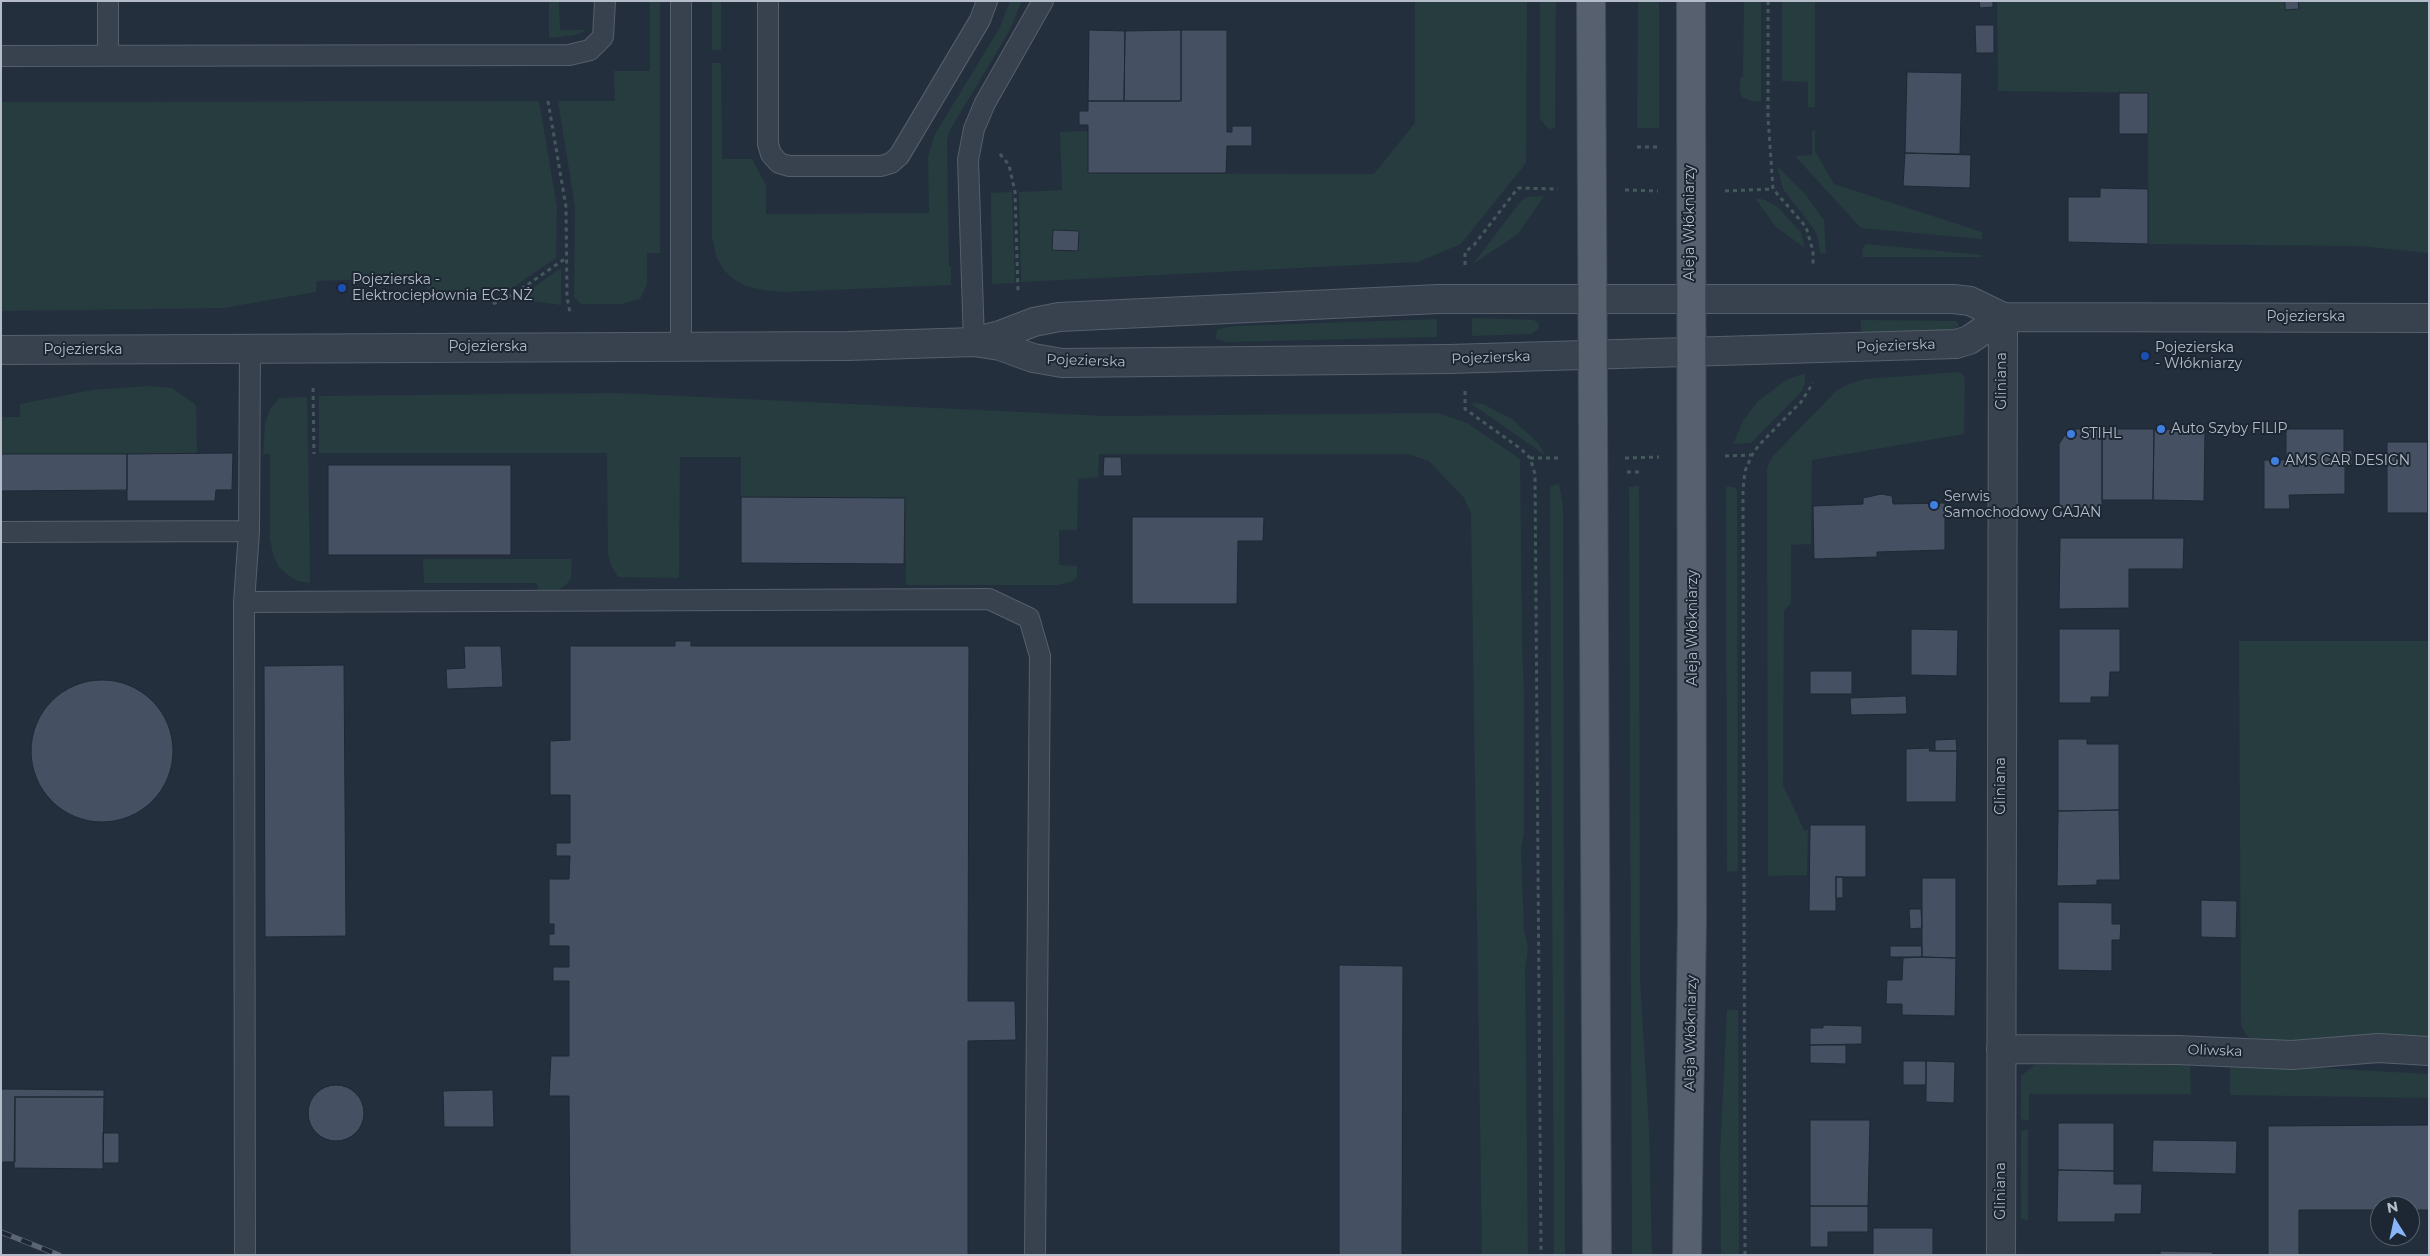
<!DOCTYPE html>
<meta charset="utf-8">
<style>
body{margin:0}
#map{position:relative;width:2430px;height:1256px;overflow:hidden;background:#242f3e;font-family:Montserrat,sans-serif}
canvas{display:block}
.frame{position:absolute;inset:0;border:2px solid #b4bcc9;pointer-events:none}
.north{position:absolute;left:2370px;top:1196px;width:50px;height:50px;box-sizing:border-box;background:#1d2633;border:1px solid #59626f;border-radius:50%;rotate:350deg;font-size:14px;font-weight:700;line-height:20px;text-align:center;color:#b4bcc9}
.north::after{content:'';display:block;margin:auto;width:18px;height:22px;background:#8ab4f8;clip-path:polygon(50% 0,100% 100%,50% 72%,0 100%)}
</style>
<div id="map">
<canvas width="2430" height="1256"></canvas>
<div class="frame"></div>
<div class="north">N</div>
</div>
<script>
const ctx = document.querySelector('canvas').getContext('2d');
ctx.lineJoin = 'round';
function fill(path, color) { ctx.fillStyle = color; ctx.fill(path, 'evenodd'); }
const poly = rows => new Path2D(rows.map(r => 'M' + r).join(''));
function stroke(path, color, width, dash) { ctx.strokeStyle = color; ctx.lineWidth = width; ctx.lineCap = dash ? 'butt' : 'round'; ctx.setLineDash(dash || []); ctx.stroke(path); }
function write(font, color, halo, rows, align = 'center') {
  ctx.font = font + ' Montserrat,sans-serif'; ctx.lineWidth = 4; ctx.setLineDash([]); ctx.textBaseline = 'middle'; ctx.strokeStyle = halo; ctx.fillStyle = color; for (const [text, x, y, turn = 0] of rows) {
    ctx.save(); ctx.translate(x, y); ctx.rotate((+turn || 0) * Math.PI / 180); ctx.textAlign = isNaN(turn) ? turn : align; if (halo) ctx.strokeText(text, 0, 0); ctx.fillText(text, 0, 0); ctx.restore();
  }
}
const green = poly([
 [549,1,559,1,560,30,587,30,575,35,549,38],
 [650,1,660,1,660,253,647,253,647,284,640,299,621,304,581,304,574,297,575,207,558,101,615,101,614,71,650,71],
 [712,1,721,1,721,50,712,50],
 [1010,1,1022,1,1010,30,950,130,947,140,949,266,951,267,951,285,784,292,763,290,746,286,732,278,723,269,716,256,712,237,712,63,721,63,722,159,752,159,766,185,766,214,929,213,928,157,934,136,1000,27],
 [1415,1,1527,1,1526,163,1461,244,1418,262,1021,282,1019,192,1062,190,1060,132,1088,131,1088,173,1374,174,1415,123],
 [1540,1,1556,1,1555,128,1549,129,1540,119],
 [1638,1,1659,1,1659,128,1637,128],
 [1744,1,1761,1,1761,102,1751,101,1742,97,1740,93,1740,78,1743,77],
 [1782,1,1815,1,1815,107,1808,107,1808,82,1782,81],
 [1997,1,2429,1,2429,253,2360,246,2148,244,2148,93,1998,91],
 [539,101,557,207,556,258,509,290,478,295,427,289,426,277,317,281,316,292,224,308,1,311,1,102],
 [1812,131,1815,131,1815,151,1834,184,1982,232,1982,239,1861,228,1795,156,1812,155],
 [1777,166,1805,194,1824,220,1826,254,1820,253,1818,238,1814,229,1783,189],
 [1012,192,1015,283,992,284,991,193],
 [1544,196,1518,234,1473,264,1521,201,1527,197],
 [1755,198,1765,200,1778,207,1801,233,1805,248,1776,227],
 [1867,244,1982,255,1982,257,1862,257,1863,247],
 [561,268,561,305,517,299],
 [1472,318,1534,320,1538,323,1539,329,1531,334,1472,336],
 [1437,319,1437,337,1227,342,1217,339,1215,336,1218,329,1235,326],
 [1861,320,1956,321,1959,325,1953,331,1861,334],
 [1959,372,1964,376,1965,383,1964,434,1812,460,1811,544,1791,545,1791,603,1784,611,1783,785,1804,830,1808,830,1807,875,1768,876,1767,468,1773,456,1837,390,1849,384,1866,379],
 [1805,373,1805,384,1801,392,1755,439,1751,443,1733,444,1743,421,1757,402,1786,380],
 [146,386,172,388,196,405,197,454,1,454,1,417,20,417,20,404,92,390],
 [617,393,1106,416,1438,413,1467,423,1520,459,1522,643,1524,691,1524,832,1521,850,1524,930,1528,949,1525,969,1528,1255,1482,1255,1471,513,1464,498,1429,461,1408,454,1099,454,1098,477,1078,479,1077,530,1059,530,1059,565,1077,566,1077,577,1073,581,1058,585,906,585,905,498,741,497,741,457,680,457,679,578,618,577,611,565,608,554,607,453,319,453,319,396],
 [307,397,308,445,310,583,298,581,289,576,279,567,273,555,270,538,270,454,263,454,265,423,270,409,279,398],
 [1470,403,1483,404,1512,419,1538,443,1545,455],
 [1559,484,1563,505,1565,1255,1554,1255,1550,490,1551,486],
 [1639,486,1640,979,1649,1129,1652,1255,1632,1255,1629,487],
 [1726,487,1734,487,1737,491,1738,871,1727,872],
 [423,559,572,559,571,578,566,585,558,590,538,590,537,583,424,583],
 [2239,641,2429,641,2429,1043,2264,1044,2248,1037,2241,1026],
 [1727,1010,1738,1010,1739,1255,1721,1255,1720,1153],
 [2190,1063,2191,1094,2029,1094,2029,1121,2021,1119,2021,1076,2035,1065],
 [2230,1063,2429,1074,2429,1098,2230,1095],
 [2028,1129,2028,1220,2021,1219,2021,1131]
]);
const building = poly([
 [1979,1,1993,1,1993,7,1980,8,1979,1],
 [2285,1,2298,1,2299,9,2285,10,2285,1],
 [1975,25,1994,25,1994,53,1976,53,1975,25],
 [1089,30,1125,31,1124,101,1088,101,1089,30],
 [1181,30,1227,30,1227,132,1232,132,1232,126,1252,126,1252,146,1227,146,1226,173,1088,173,1088,125,1079,125,1079,111,1088,111,1088,101,1181,101,1181,30],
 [1181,30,1181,101,1124,101,1125,31,1181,30],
 [1907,72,1962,73,1960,154,1905,153,1907,72],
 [2119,93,2148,93,2148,134,2119,134,2119,93],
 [1905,153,1971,155,1970,188,1903,186,1905,153],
 [2100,188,2148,189,2148,244,2068,242,2068,197,2100,197,2100,188],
 [1053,230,1079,231,1078,251,1052,250,1053,230],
 [2069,429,2102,429,2102,508,2059,509,2059,444,2069,429],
 [2102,429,2154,429,2153,500,2102,500,2102,429],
 [2154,429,2205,430,2204,501,2153,500,2154,429],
 [2286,429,2344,429,2344,451,2352,450,2352,466,2345,466,2345,494,2289,495,2290,509,2264,509,2264,460,2286,460,2286,429],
 [2387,442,2428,442,2428,513,2387,513,2387,442],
 [2428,442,2429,513,2428,513,2428,442],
 [233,453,232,490,216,490,215,501,127,501,127,454,233,453],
 [1,454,127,454,127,490,1,491,1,454],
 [1104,457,1121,457,1122,476,1103,476,1104,457],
 [328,465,511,465,511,555,328,555,328,465],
 [1881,494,1892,496,1893,504,1945,503,1945,550,1877,552,1877,557,1814,559,1813,506,1863,504,1863,498,1881,494],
 [741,497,905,498,904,564,741,563,741,497],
 [1132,517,1264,517,1263,541,1238,541,1237,604,1132,604,1132,517],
 [2060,538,2184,538,2183,569,2129,569,2129,608,2059,609,2060,538],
 [1911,629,1958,630,1957,676,1911,675,1911,629],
 [2059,629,2120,629,2120,672,2110,672,2109,697,2091,697,2091,703,2059,703,2059,629],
 [675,641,691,641,691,646,969,646,968,1001,1015,1001,1016,1040,968,1041,968,1255,570,1255,569,1096,549,1096,551,1056,569,1056,569,981,553,981,553,967,569,967,569,946,549,946,549,934,554,934,554,924,549,924,549,879,569,879,570,856,556,856,556,843,570,843,570,795,550,795,550,741,570,740,570,646,675,646,675,641],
 [464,646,501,646,503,687,447,689,446,669,465,668,464,646],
 [344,665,346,936,265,937,264,666,344,665],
 [1810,671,1852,671,1852,694,1810,694,1810,671],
 '31 751a71 71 0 1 1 142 0a71 71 0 1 1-142 0Z',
 [1906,696,1907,714,1851,715,1850,698,1906,696],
 [1956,739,1957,751,1935,751,1935,740,1956,739],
 [2058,739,2087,739,2087,744,2119,744,2119,810,2058,811,2058,739],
 [1930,748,1929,751,1957,751,1956,802,1906,802,1906,749,1930,748],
 [2119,810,2120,880,2097,880,2097,885,2057,886,2058,811,2119,810],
 [1810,825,1866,825,1866,877,1836,877,1836,911,1809,911,1810,825],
 [1836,877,1843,877,1843,898,1836,898,1836,877],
 [1922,878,1956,878,1956,958,1922,957,1922,878],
 [2201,900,2237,901,2236,938,2201,937,2201,900],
 [2058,902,2112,903,2112,924,2121,924,2120,940,2112,940,2112,971,2058,970,2058,902],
 [1909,909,1921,909,1922,928,1910,929,1909,909],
 [1890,946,1922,946,1922,957,1890,957,1890,946],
 [1922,957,1956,958,1955,1016,1902,1015,1902,1004,1886,1004,1887,980,1902,980,1903,958,1922,957],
 [1339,965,1403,966,1402,1255,1339,1255,1339,965],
 [1823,1025,1862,1026,1862,1044,1810,1045,1810,1028,1823,1028,1823,1025],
 [1810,1045,1846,1045,1846,1064,1810,1063,1810,1045],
 [1903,1061,1926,1061,1926,1085,1903,1085,1903,1061],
 [1926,1061,1955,1062,1954,1103,1926,1102,1926,1061],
 '308 1113a28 28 0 1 1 56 0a28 28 0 1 1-56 0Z',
 [1,1089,104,1090,104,1097,15,1097,15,1162,1,1162,1,1089],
 [493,1090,494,1127,444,1127,443,1091,493,1090],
 [15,1097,104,1097,103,1169,14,1168,15,1097],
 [1810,1120,1870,1120,1868,1206,1810,1206,1810,1120],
 [2058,1123,2114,1123,2114,1171,2058,1170,2058,1123],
 [2429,1125,2429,1210,2410,1210,2410,1206,2380,1206,2380,1210,2299,1210,2299,1255,2268,1255,2268,1126,2429,1125],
 [103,1133,119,1133,119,1163,103,1163,103,1133],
 [2153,1140,2237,1141,2236,1174,2152,1172,2153,1140],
 [2058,1170,2114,1171,2114,1184,2142,1184,2141,1214,2115,1214,2115,1222,2057,1222,2058,1170],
 [1810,1206,1868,1206,1868,1232,1828,1232,1828,1247,1810,1247,1810,1206],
 [1873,1228,1933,1228,1933,1255,1873,1255,1873,1228],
 [2160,1251,2213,1252,2213,1255,2160,1255,2160,1251]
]);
const path = poly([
 [1768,1,1768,117,1773,189,1806,227,1813,251,1813,267],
 [548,101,566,207,567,297,570,313],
 [1637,147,1659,147],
 [1000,154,1009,165,1015,192,1018,291],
 [1625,190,1658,191],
 [1725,191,1773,189],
 [1465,265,1465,252,1474,245,1518,188,1558,189],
 [493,304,514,294,566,258],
 [313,388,314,454],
 [1465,391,1465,409,1521,449,1530,458,1535,474,1541,1255],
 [1725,456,1752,455],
 [1530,458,1559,458],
 [1625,458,1659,457],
 [1627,472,1641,472],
 [1745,1255,1743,489,1745,471,1752,455,1759,445,1801,402,1813,383]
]);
const service = poly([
 [108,1,108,56],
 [681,1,681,347],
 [768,1,768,144,771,154,779,163,789,166,881,166,891,163,899,156,980,20,987,1],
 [1,56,569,55,590,50,603,37,605,1],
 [974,342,968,160,974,129,985,103,1043,1],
 [250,349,249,531,244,602,989,599,1029,618,1040,656,1035,1255],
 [1,532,249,531],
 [244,602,245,1255]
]);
const minor = poly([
 [2001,1049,2177,1050,2292,1055,2378,1048,2429,1051],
 [2001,1255,2003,317]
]);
const tertiary = poly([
 [976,341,1000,335,1034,322,1059,317,1438,299,1953,299,1970,301,2003,317,2429,318],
 [1,350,847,346,974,342,1000,346,1033,358,1062,363,1449,359,1956,344,1969,340,2003,317]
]);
const primary = poly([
 [1591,1,1597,1255],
 [1687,1255,1692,920,1691,1]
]);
const rail = poly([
 [1,1232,59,1255]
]);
const markers = [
 [342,288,5,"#1a4fb4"],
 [2145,356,5,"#1a4fb4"],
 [2161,429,5,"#3f7fe0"],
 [2071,434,5,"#3f7fe0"],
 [2275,461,5,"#3f7fe0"],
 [1934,505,5,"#3f7fe0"]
];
const streetNames = [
 ["Aleja Włókniarzy",1690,223,-90],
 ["Pojezierska",2306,317],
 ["Pojezierska",1896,346,-2],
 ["Pojezierska",488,347],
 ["Pojezierska",83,350],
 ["Pojezierska",1491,358,-2],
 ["Pojezierska",1086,361,2],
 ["Gliniana",2002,381,-90],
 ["Aleja Włókniarzy",1693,628,-90],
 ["Gliniana",2001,786,-90],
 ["Aleja Włókniarzy",1691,1033,-89],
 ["Oliwska",2215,1051,2],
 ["Gliniana",2001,1191,-90]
];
const poiNames = [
 ["Pojezierska -",352,280],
 ["Elektrociepłownia EC3 NŻ",352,296],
 ["Pojezierska",2155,348],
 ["- Włókniarzy",2155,364],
 ["Auto Szyby FILIP",2171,429],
 ["STIHL",2081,434],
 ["AMS CAR DESIGN",2285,461],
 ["Serwis",1944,497],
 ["Samochodowy GAJAN",1944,513]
];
fill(green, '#263c3f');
fill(building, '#455162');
stroke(building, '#1f2835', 1);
stroke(service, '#565f6c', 22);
stroke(minor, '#565f6c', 30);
stroke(tertiary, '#565f6c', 30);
stroke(primary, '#414a57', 30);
stroke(path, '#44595c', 3, [4, 4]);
stroke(service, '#38414e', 20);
stroke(minor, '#38414e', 28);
stroke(tertiary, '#38414e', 28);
stroke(primary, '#56606e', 28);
stroke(rail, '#5a6575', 5.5);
stroke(rail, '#1d2633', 4, [11]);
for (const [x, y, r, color] of markers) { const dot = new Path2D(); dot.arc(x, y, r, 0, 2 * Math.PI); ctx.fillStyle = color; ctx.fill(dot); stroke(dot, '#1d2633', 2); }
write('14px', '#b4bcc9', '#1d2633', streetNames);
write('14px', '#b4bcc9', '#1d2633', poiNames, 'left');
</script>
